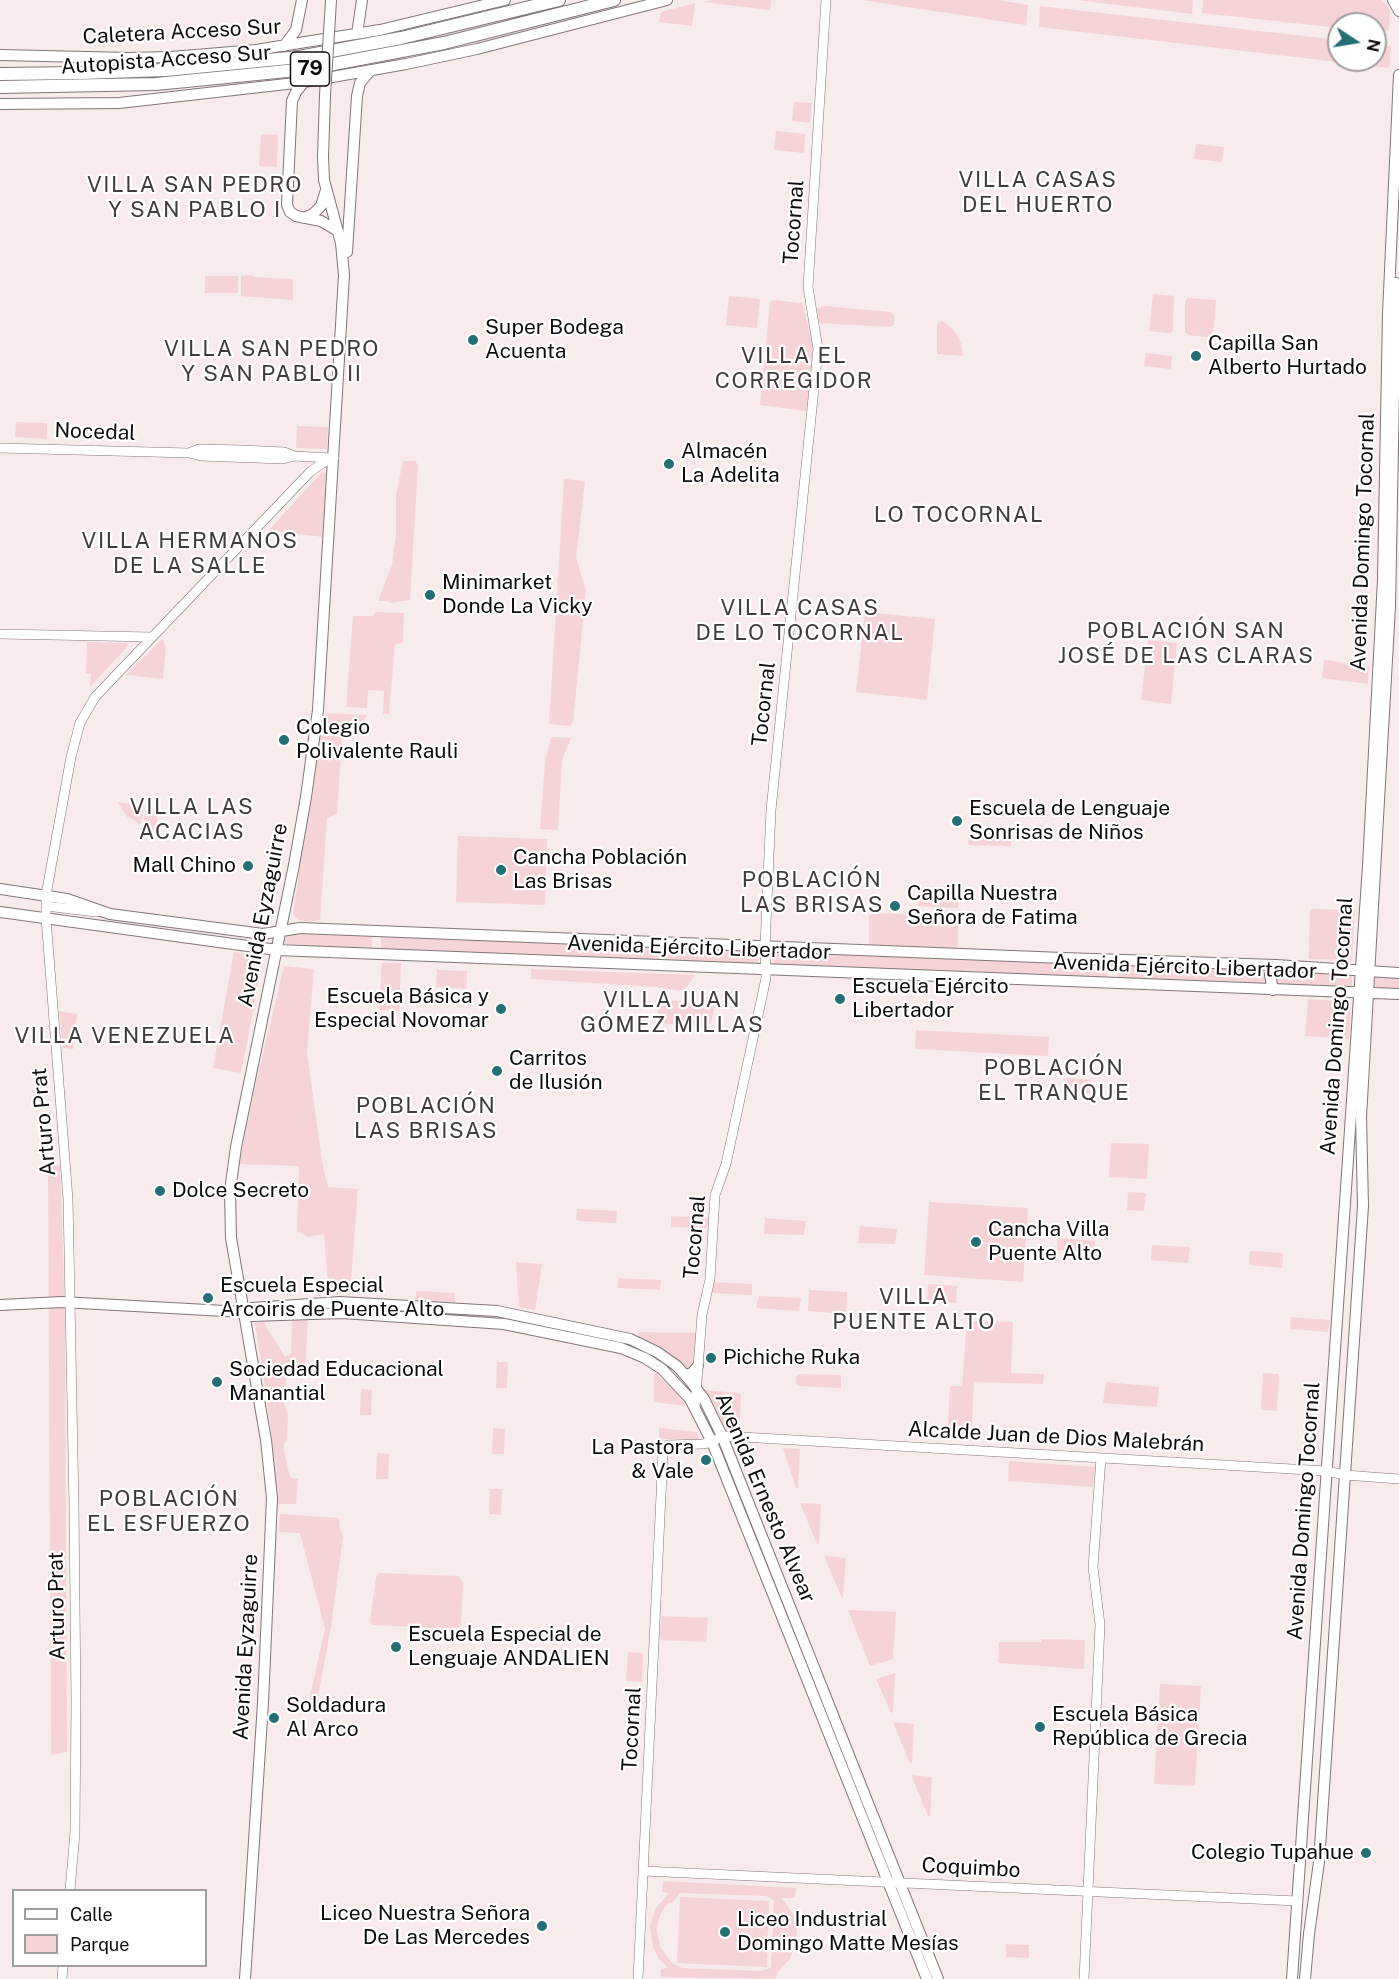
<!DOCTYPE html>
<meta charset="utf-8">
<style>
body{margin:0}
#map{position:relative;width:1399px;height:1979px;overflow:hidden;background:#f8ebec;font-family:"Public Sans",sans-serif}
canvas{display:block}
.legend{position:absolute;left:12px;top:1889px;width:195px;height:78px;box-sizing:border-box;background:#fff;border:2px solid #9f9e9e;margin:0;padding:8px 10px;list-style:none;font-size:18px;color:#100c0d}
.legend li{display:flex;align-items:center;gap:12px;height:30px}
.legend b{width:30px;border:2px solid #9f9e9e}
.north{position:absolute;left:1327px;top:12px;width:60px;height:60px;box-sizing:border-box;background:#fff;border:2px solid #9f9e9e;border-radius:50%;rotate:102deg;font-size:16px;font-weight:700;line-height:24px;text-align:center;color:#100c0d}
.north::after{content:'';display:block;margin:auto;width:21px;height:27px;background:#246f74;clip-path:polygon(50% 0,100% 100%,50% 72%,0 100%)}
</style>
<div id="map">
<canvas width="1399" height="1979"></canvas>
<ul class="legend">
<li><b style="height:8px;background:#fff"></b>Calle</li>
<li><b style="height:16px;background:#f6d3d6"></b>Parque</li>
</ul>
<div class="north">N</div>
</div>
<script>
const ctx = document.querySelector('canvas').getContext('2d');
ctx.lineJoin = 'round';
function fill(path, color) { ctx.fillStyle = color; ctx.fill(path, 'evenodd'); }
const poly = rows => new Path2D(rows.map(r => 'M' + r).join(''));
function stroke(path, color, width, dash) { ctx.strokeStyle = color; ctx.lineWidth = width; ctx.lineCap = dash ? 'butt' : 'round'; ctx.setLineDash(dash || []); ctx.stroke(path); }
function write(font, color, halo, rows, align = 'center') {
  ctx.font = font + ' "Public Sans",sans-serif'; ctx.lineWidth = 4.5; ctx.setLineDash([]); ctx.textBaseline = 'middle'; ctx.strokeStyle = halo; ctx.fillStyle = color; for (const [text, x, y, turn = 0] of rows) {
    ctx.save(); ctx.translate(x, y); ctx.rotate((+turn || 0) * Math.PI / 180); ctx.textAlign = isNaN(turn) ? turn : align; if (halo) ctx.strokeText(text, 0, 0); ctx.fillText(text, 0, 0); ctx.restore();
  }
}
const green = poly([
 [712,0,771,0,770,10,702,2],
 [862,0,997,0,1028,5,1026,25],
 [1076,0,1193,0,1192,14],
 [1203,0,1382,0,1390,10,1389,30,1375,32,1375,24,1339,24,1339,28,1202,13],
 [695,3,692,26,659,22,661,12],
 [1040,6,1339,40,1339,60,1375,60,1375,44,1391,46,1389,68,1039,27],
 [794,102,812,103,810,123,792,121],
 [776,131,805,134,804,153,774,150],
 [261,134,278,135,277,167,259,166],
 [1196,144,1224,147,1222,162,1194,159],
 [251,275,254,277,293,279,293,300,241,296,241,276],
 [205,276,238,276,238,293,205,293],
 [1153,294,1174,296,1173,331,1170,333,1149,331],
 [729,296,760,299,757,328,726,325],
 [1188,298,1216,300,1213,338,1188,335,1185,332,1185,301],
 [772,300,802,303,813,343,808,409,805,411,760,405,770,302],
 [825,306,891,312,894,315,894,324,890,327,819,323,816,309],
 [941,321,947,324,955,332,961,343,963,356,937,354,937,324],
 [1146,353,1172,356,1171,369,1144,366],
 [16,422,47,423,47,439,15,437],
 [297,426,328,427,327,449,296,448],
 [403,461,415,461,418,465,410,600,390,603,388,601,378,601,392,565,396,535,396,495],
 [322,472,328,473,324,537,268,531],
 [564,479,585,481,576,558,586,591,573,722,570,726,549,724],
 [375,612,404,613,403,643,395,644,389,714,383,714,384,691,368,690,367,708,346,707,353,616,373,616],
 [865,612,935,619,927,700,856,692],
 [162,639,166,647,163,679,126,675],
 [1148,640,1177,643,1171,704,1141,700],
 [87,642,127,643,128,646,90,687,91,674,86,673],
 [1324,660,1369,666,1368,684,1322,678],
 [326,713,367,715,360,727,323,725],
 [319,735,342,737,337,814,327,818,320,920,308,922,298,920,293,914],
 [551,737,571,738,562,760,558,830,540,829,545,762],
 [118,802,144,806,140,825,133,819,127,817],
 [146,806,159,808,156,830,143,828],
 [969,832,1012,835,1011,846,970,845,968,844],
 [458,836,547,839,545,905,456,902],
 [919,889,959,891,958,908,918,906],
 [1310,909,1355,910,1352,960,1309,959],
 [872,913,956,916,958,919,958,946,954,950,871,946,869,944,869,916],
 [290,931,372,935,372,950,285,944,285,934],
 [381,936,758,952,758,967,381,951],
 [773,951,1108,963,1106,981,774,967],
 [234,952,264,956,241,1073,213,1068],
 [382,963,401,963,399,1011,379,1010],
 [1117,964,1269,967,1266,975,1265,982,1268,986,1118,981],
 [284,966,314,969,307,1053,323,1167,328,1187,358,1189,350,1294,329,1294,324,1234,308,1237,297,1231,299,1166,239,1164,255,1087],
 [1278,968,1352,973,1352,989,1276,986,1275,973],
 [531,969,638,973,695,975,684,991,655,987,531,979],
 [437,970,467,971,466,989,436,987],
 [1376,977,1399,978,1399,990,1373,990,1374,979],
 [659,999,710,1005,714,1009,711,1024,707,1027,657,1023],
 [1308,999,1351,1002,1349,1039,1305,1036],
 [59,1011,77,1014,73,1049,63,1048],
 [916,1030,1049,1037,1048,1056,917,1049,915,1046],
 [1067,1078,1091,1080,1090,1093,1066,1092],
 [1111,1143,1149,1144,1147,1179,1109,1177],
 [48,1164,60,1166,65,1317,66,1560,67,1752,51,1755],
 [1128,1192,1146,1193,1144,1211,1127,1210],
 [929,1202,1028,1208,1023,1282,924,1275],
 [577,1209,617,1211,616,1223,578,1221,576,1219],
 [671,1216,708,1218,707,1228,671,1227],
 [765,1218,806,1221,804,1235,764,1234],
 [860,1226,897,1229,895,1244,858,1243],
 [1058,1238,1095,1241,1094,1252,1057,1250],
 [1152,1245,1190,1247,1188,1263,1151,1260],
 [1250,1251,1283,1253,1282,1268,1249,1265],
 [516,1262,542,1264,535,1310,519,1307],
 [619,1278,661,1280,660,1290,618,1288],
 [713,1282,752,1284,752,1295,712,1293],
 [928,1284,957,1286,956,1303,927,1301],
 [809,1290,847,1292,846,1314,808,1311],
 [416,1291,455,1293,455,1303,416,1301],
 [759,1296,801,1298,799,1311,756,1308],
 [1291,1317,1330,1320,1328,1332,1290,1329],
 [308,1319,305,1374,286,1379,284,1403,288,1416,287,1440,283,1445,290,1478,298,1479,296,1504,278,1504,271,1429,255,1323,263,1321,285,1357,291,1353,292,1320],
 [967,1321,1013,1322,1011,1373,1044,1374,1043,1384,974,1382,971,1441,947,1440,950,1386,962,1386],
 [638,1332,697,1333,694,1365,686,1370,639,1339],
 [497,1362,508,1362,507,1388,496,1388],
 [654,1372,672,1388,686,1406,654,1402],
 [1263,1373,1279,1374,1277,1411,1261,1410],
 [800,1374,841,1375,841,1388,799,1386,796,1384,796,1377],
 [1106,1382,1159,1387,1157,1407,1103,1403],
 [361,1389,372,1390,371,1415,360,1415],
 [704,1390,739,1393,741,1395,739,1434,725,1433,717,1413],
 [493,1428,505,1429,504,1454,492,1454],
 [659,1428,697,1432,699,1440,659,1439],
 [783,1448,800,1449,798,1488,796,1488],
 [377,1453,389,1454,388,1479,376,1479],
 [1009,1461,1095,1467,1093,1487,1008,1481],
 [490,1489,502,1489,501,1515,489,1514],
 [800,1503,821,1504,819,1544,817,1544],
 [280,1514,339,1518,340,1529,343,1537,331,1627,317,1702,309,1701,325,1629,300,1533,279,1532],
 [824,1556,846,1558,843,1597,842,1598],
 [379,1573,458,1576,463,1582,461,1626,456,1629,373,1625,370,1622,376,1577],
 [848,1610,896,1612,893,1659,870,1666],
 [661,1616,708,1618,706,1642,660,1640],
 [1041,1639,1085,1640,1084,1669,998,1663,999,1642,1041,1642],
 [628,1652,643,1653,642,1682,626,1681],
 [895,1673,893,1712,891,1713,876,1679],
 [1160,1684,1201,1686,1195,1786,1154,1784],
 [893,1722,914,1724,912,1763,910,1764],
 [911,1775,932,1777,930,1816,928,1816],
 [663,1881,796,1888,795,1898,782,1898,795,1918,797,1930,796,1942,790,1959,777,1973,776,1979,661,1977,661,1969,668,1968,659,1959,653,1947,650,1926,656,1908,669,1893,662,1892],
 [680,1893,766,1896,774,1900,771,1967,762,1971,682,1968,672,1963,660,1947,657,1929,659,1918,665,1907,669,1903,672,1903],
 [680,1897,769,1901,767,1967,677,1963],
 [1006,1944,1029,1945,1029,1958,1006,1957]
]);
const minor = poly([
 [0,448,189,453,201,456,283,459,294,456],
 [189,453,199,449,242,450,284,452,294,456,331,458],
 [0,634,152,637],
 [46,906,96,912],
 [695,1407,702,1315,710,1279,715,1195,726,1164,766,978,765,946,771,810,818,349,808,287,826,0],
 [643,1871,1297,1901],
 [70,1890,75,1832,76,1701,74,1508,68,1199,46,918,46,895,71,757,80,723,95,697,310,472,321,464,334,458],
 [62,1979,63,1966],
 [638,1979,663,1453,668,1445,703,1444,712,1442,722,1436,742,1437,1326,1471,1345,1475,1399,1479],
 [1084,1979,1100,1625,1093,1567,1101,1458]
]);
const major = poly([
 [1393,0,1399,11],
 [330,17,331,0],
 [357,34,362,0],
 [284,46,296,30,302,0],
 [0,55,129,58,171,57,256,50,380,30,505,0],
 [304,82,296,92,292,101,287,205,290,212,296,216,321,221,338,231],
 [0,104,119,103,304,82,406,64,477,49,667,0],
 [304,218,313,214,321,206,326,190],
 [347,252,357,96,360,83,370,71],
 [0,889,67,899,110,914,263,934,300,928,1063,958,1276,965,1399,973],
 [0,912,277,950,1399,994],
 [1273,990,1270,975,1276,965],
 [0,1305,62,1302,243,1312,251,1316,342,1313,504,1324,621,1348,645,1358,662,1369,690,1399,712,1442,927,1979],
 [243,1312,252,1308,340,1302,497,1311,630,1339,657,1352,677,1366,691,1382,704,1399,722,1436,938,1979],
 [686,1375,692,1373,698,1366],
 [245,1979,263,1703,272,1498,266,1440,231,1238,230,1191,236,1147,294,865,306,797,318,710,344,275,341,243,324,180,323,157,325,95],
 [1292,1979,1368,866,1383,579,1388,314,1399,75],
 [1305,1979,1309,1934,1319,1862,1363,1206,1361,1117,1390,607,1396,283]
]);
const highway = poly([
 [0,74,80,73,166,70,299,57,401,38,559,0],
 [0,87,156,84,307,69,444,43,614,0]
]);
const majorBridge = poly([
 [325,95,330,17]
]);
const markers = [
 [473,340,6,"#246f74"],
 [1196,356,6,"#246f74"],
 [669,464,6,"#246f74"],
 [430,595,6,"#246f74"],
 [284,740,6,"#246f74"],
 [957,821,6,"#246f74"],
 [248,866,6,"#246f74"],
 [501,870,6,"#246f74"],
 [895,906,6,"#246f74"],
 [840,999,6,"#246f74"],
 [501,1009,6,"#246f74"],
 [497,1071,6,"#246f74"],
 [160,1191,6,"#246f74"],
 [976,1242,6,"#246f74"],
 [208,1298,6,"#246f74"],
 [711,1358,6,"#246f74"],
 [217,1382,6,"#246f74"],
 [706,1460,6,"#246f74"],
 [396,1647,6,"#246f74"],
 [274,1718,6,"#246f74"],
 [1040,1727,6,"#246f74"],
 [1366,1853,6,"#246f74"],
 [542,1926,6,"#246f74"],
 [725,1932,6,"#246f74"]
];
const shields = [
 [310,69,39]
];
const shieldNames = [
 ["79",310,69]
];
const streetNames = [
 ["Caletera Acceso Sur",182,32,-3],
 ["Autopista Acceso Sur",166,60,-4],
 ["Tocornal",794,222,-86],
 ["Nocedal",95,432,2],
 ["Avenida Domingo Tocornal",1363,542,-88],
 ["Tocornal",764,704,-84],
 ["Avenida Eyzaguirre",263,915,-79],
 ["Avenida Ejército Libertador",699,948,2],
 ["Avenida Ejército Libertador",1185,967,2],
 ["Avenida Domingo Tocornal",1337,1026,-86],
 ["Arturo Prat",44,1122,-95],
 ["Tocornal",695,1237,-85],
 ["Alcalde Juan de Dios Malebrán",1056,1437,3],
 ["Avenida Ernesto Alvear",765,1498,67],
 ["Avenida Domingo Tocornal",1304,1511,-86],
 ["Arturo Prat",57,1606,-91],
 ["Avenida Eyzaguirre",246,1647,-87],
 ["Tocornal",632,1729,-87],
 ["Coquimbo",971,1868,3]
];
const poiNames = [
 ["Super Bodega",485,328],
 ["Acuenta",485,352],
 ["Capilla San",1208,344],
 ["Alberto Hurtado",1208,368],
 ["Almacén",681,452],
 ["La Adelita",681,476],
 ["Minimarket",442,583],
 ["Donde La Vicky",442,607],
 ["Colegio",296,728],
 ["Polivalente Rauli",296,752],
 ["Escuela de Lenguaje",969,809],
 ["Sonrisas de Niños",969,833],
 ["Cancha Población",513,858],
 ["Las Brisas",513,882],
 ["Mall Chino",236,866,"right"],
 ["Capilla Nuestra",907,894],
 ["Señora de Fatima",907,918],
 ["Escuela Ejército",852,987],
 ["Libertador",852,1011],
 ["Escuela Básica y",489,997,"right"],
 ["Especial Novomar",489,1021,"right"],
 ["Carritos",509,1059],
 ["de Ilusión",509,1083],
 ["Dolce Secreto",172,1191],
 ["Cancha Villa",988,1230],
 ["Puente Alto",988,1254],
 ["Escuela Especial",220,1286],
 ["Arcoiris de Puente Alto",220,1310],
 ["Pichiche Ruka",723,1358],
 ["Sociedad Educacional",229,1370],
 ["Manantial",229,1394],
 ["La Pastora",694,1448,"right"],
 ["& Vale",694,1472,"right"],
 ["Escuela Especial de",408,1635],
 ["Lenguaje ANDALIEN",408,1659],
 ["Soldadura",286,1706],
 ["Al Arco",286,1730],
 ["Escuela Básica",1052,1715],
 ["República de Grecia",1052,1739],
 ["Colegio Tupahue",1354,1853,"right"],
 ["Liceo Nuestra Señora",530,1914,"right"],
 ["De Las Mercedes",530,1938,"right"],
 ["Liceo Industrial",737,1920],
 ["Domingo Matte Mesías",737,1944]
];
const neighbourhoodNames = [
 ["VILLA CASAS",1038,180],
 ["DEL HUERTO",1038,205],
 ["VILLA SAN PEDRO",195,185],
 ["Y SAN PABLO I",195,210],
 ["VILLA SAN PEDRO",272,349],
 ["Y SAN PABLO II",272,374],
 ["VILLA EL",794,356],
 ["CORREGIDOR",794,381],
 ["LO TOCORNAL",959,515],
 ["VILLA HERMANOS",190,541],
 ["DE LA SALLE",190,566],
 ["VILLA CASAS",800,608],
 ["DE LO TOCORNAL",800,633],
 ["POBLACIÓN SAN",1186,631],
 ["JOSÉ DE LAS CLARAS",1186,656],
 ["VILLA LAS",192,807],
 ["ACACIAS",192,832],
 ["POBLACIÓN",812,880],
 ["LAS BRISAS",812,905],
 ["VILLA JUAN",672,1000],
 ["GÓMEZ MILLAS",672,1025],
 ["VILLA VENEZUELA",125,1036],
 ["POBLACIÓN",1054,1068],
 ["EL TRANQUE",1054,1093],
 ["POBLACIÓN",426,1106],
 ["LAS BRISAS",426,1131],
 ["VILLA",914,1297],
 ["PUENTE ALTO",914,1322],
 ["POBLACIÓN",169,1499],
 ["EL ESFUERZO",169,1524]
];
fill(green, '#f6d3d6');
stroke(minor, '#817677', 10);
stroke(major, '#817677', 12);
stroke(highway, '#817677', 14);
stroke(minor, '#fff', 9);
stroke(major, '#fff', 10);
stroke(highway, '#fff', 12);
stroke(majorBridge, '#817677', 12, []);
stroke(majorBridge, '#fff', 10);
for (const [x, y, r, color] of markers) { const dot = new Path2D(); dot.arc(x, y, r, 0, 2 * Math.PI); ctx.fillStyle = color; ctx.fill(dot); stroke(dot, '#fff', 2); }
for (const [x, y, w] of shields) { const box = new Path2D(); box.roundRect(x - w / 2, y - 17, w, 34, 4.5); ctx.fillStyle = '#fff'; ctx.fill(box); stroke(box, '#100c0d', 1.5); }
write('bold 20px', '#100c0d', null, shieldNames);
write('21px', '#100c0d', '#fff', streetNames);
write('21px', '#100c0d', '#fff', poiNames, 'left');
ctx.letterSpacing = '1.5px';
write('22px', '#433a3a', '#fff', neighbourhoodNames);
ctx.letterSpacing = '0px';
</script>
